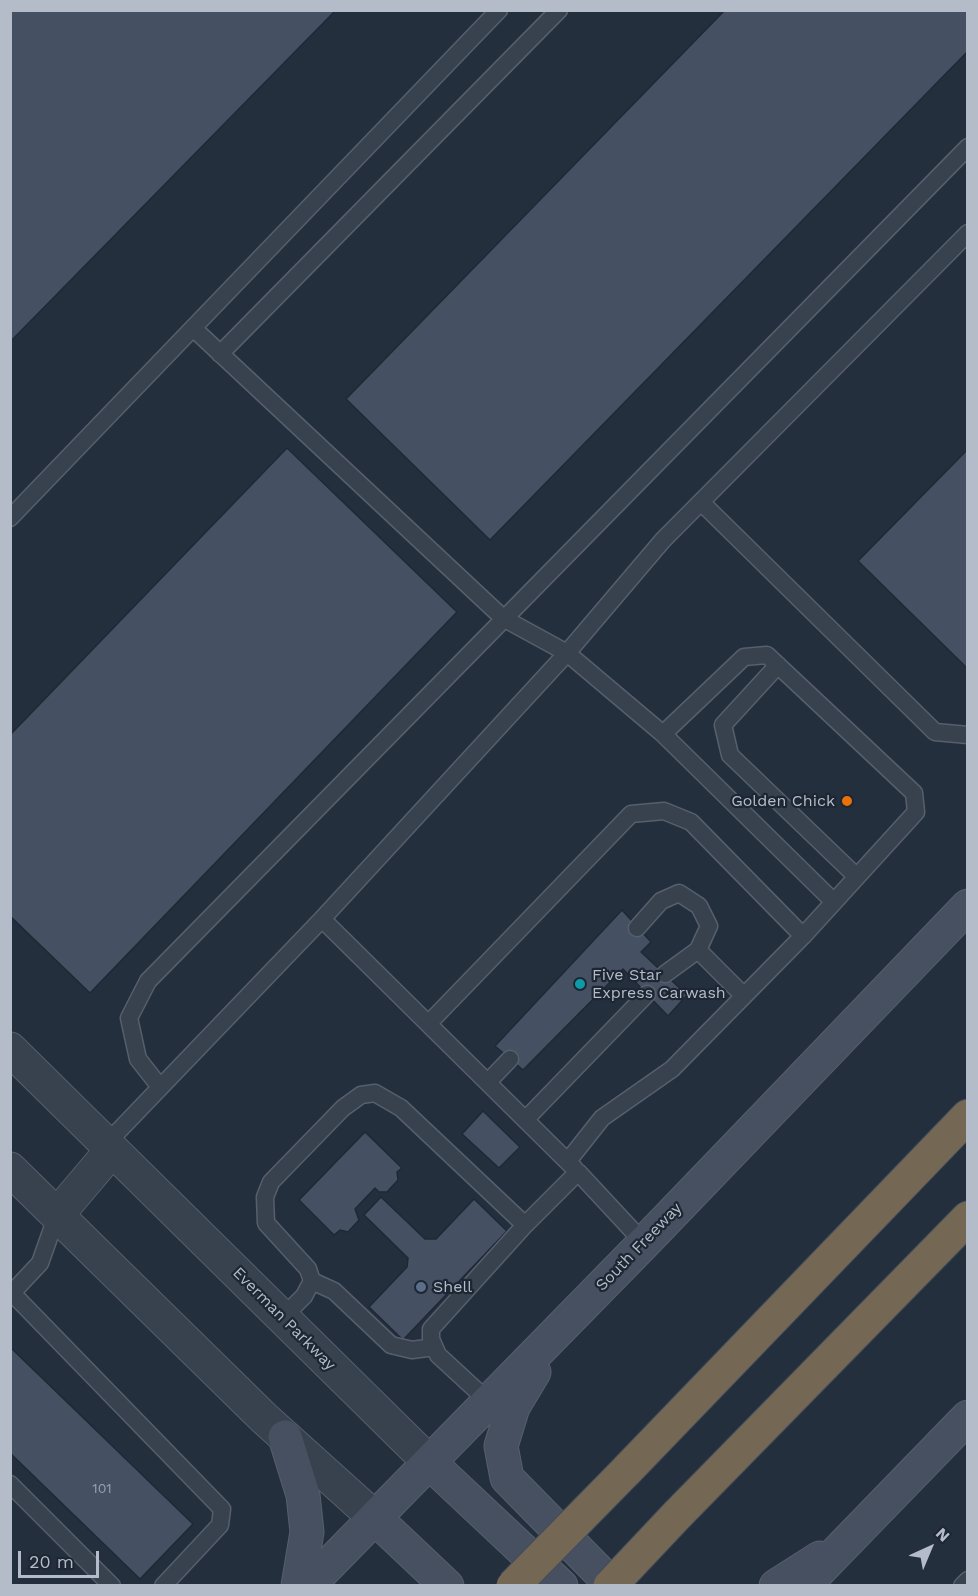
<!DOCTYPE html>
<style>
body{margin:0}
#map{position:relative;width:978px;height:1596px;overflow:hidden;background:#242f3e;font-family:"Work Sans",sans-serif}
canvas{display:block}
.frame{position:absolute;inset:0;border:12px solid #b4bcc9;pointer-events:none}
.north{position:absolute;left:900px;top:1518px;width:60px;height:60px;-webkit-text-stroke:4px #1d2633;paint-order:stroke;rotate:44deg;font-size:16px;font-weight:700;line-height:24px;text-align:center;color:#b4bcc9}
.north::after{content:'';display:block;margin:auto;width:21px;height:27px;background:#b4bcc9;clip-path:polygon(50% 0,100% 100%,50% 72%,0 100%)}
.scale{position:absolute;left:18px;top:1551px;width:81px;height:27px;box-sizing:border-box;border:3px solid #b4bcc9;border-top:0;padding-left:8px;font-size:18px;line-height:21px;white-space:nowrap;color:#b4bcc9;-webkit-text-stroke:4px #1d2633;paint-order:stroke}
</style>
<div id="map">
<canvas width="978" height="1596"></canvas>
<div class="frame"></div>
<div class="north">N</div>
<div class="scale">20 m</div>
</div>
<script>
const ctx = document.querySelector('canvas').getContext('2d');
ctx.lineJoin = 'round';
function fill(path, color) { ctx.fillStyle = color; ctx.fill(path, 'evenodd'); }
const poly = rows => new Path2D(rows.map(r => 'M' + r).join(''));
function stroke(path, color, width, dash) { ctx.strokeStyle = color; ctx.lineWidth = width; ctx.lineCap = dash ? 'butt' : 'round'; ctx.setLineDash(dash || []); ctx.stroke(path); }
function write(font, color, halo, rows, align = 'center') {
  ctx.font = font + ' "Work Sans",sans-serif'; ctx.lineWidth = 4.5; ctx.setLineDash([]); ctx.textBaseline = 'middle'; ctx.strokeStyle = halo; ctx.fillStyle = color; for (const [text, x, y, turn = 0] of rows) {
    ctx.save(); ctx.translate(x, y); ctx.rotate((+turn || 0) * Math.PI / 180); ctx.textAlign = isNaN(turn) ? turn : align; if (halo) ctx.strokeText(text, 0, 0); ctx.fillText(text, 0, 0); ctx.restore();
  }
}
const building = poly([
 [10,10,336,10,10,342,10,10],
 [725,10,968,10,968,51,490,540,346,399,725,10],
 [287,448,457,612,90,993,10,916,10,735,287,448],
 [968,449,968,669,858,561,968,449],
 [622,910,651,942,641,952,687,995,668,1016,623,969,523,1070,495,1046,622,910],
 [483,1111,520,1147,499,1168,462,1134,483,1111],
 [365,1132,402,1168,397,1172,398,1180,387,1192,379,1192,375,1188,355,1209,359,1220,348,1232,340,1230,334,1235,299,1200,365,1132],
 [381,1197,425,1239,436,1239,474,1199,507,1231,403,1340,369,1307,407,1267,408,1258,364,1215,381,1197],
 [10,1347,193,1524,140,1579,10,1453,10,1347]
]);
const service = poly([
 [193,328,503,618,567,653,663,734,744,657,767,655,914,793,916,812,803,936],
 [220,354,559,10],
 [701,502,935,732,968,735],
 [10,518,499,10],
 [778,665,723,725,730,755,857,877],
 [663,734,834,902],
 [322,919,575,1169],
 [637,928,661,901,679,893,699,906,709,926,698,950,665,974],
 [698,950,744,996],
 [429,1023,631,814,664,811,691,822,803,936,672,1069,602,1118,568,1161],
 [488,1082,510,1059],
 [160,1087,138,1059,129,1018,148,981,968,147],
 [526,1119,647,994],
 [106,1144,322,919,567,653,663,540,968,233],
 [312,1281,334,1291,391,1345,412,1350,434,1347],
 [12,1293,222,1509,220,1525,163,1586],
 [10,1295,40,1263,57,1215],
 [282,1318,304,1296,312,1281,308,1269,266,1223,265,1197,271,1182,343,1108,361,1095,375,1093,401,1108,525,1225],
 [489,1402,438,1355,431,1339,431,1329,525,1225,578,1172,644,1243],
 [10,1484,112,1586],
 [962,1586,968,1580]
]);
const tertiary = poly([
 [10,1049,430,1463],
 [10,1169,264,1418,375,1518],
 [57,1215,112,1150]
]);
const secondary = poly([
 [534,1372,513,1407,501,1446,507,1478,613,1586],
 [285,1437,303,1495,307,1532,298,1586],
 [430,1463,561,1586],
 [375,1518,447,1586],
 [308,1586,644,1243,968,906],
 [776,1586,820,1558],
 [804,1586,968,1417]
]);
const motorway = poly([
 [627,1470,968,1116],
 [677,1515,968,1218]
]);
const motorwayBridge = poly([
 [513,1586,627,1470],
 [610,1586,677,1515]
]);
const markers = [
 [847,801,6,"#e8710a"],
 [580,984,6,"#0f9aa8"],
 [421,1287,6,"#5c6f8a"]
];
const numberNames = [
 ["101",102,1489]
];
const poiNames = [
 ["Golden Chick",835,801,"right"],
 ["Five Star",592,975],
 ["Express Carwash",592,993],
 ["Shell",433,1287]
];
const streetNames = [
 ["South Freeway",639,1247,-46],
 ["Everman Parkway",284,1319,45]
];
fill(building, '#455162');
stroke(building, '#1f2835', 1.5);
stroke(service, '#565f6c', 19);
stroke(tertiary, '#565f6c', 35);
stroke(secondary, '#565f6c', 35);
stroke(motorway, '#434c59', 35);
stroke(service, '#38414e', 16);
stroke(tertiary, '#38414e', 33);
stroke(secondary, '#465061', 33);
stroke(motorway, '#746855', 33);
stroke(motorwayBridge, '#434c59', 35, []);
stroke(motorwayBridge, '#746855', 33);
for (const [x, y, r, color] of markers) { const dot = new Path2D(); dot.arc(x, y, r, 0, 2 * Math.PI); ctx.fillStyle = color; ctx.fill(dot); stroke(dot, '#1d2633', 2); }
write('14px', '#98a1af', null, numberNames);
write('16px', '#b4bcc9', '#1d2633', poiNames, 'left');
write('16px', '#b4bcc9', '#1d2633', streetNames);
</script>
